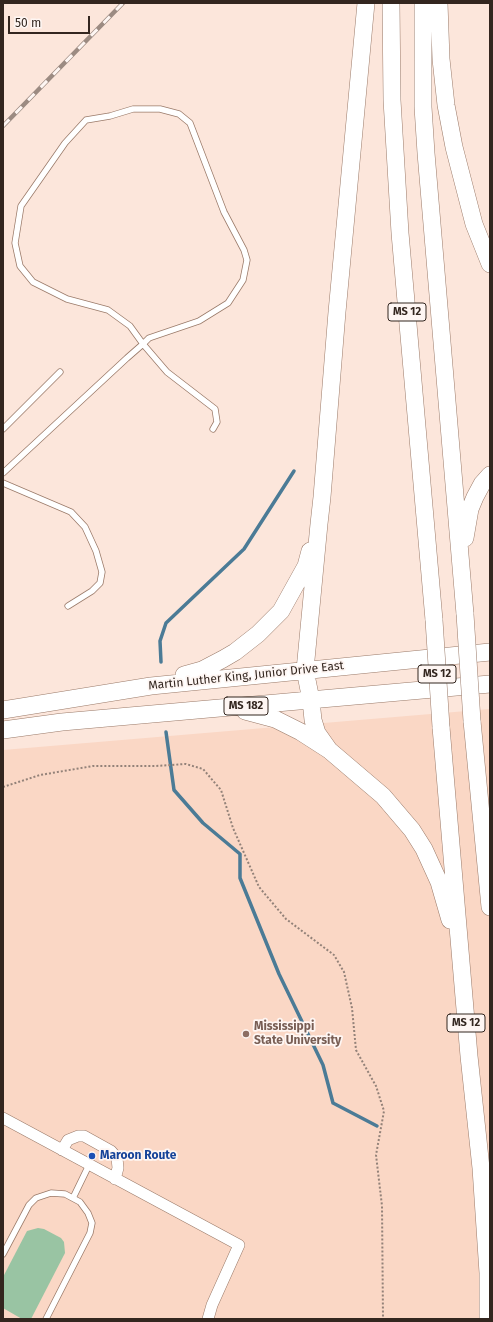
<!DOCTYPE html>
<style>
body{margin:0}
#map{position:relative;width:493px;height:1322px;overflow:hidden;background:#fce6db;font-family:"Fira Sans",sans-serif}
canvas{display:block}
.frame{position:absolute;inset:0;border:4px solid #33261f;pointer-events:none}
.scale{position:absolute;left:8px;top:16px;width:82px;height:18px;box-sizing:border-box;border:2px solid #33261f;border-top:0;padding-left:5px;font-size:12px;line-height:14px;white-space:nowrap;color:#33261f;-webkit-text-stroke:3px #fef6f3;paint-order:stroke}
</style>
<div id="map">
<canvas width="493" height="1322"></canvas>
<div class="frame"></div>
<div class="scale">50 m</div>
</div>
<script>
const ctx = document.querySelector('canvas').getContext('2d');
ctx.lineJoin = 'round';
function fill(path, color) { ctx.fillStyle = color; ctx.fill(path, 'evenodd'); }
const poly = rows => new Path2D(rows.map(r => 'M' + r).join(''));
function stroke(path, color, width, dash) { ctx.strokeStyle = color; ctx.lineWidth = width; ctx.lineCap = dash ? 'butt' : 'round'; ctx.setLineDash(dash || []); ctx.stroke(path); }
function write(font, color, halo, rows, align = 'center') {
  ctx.font = font + ' "Fira Sans",sans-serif'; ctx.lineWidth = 3.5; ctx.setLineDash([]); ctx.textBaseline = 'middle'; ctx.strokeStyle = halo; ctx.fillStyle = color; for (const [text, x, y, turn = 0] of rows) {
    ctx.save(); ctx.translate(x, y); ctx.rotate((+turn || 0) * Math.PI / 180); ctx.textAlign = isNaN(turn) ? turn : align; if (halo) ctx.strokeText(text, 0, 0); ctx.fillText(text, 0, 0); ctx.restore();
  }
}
const built = poly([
 [490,709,490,1319,3,1319,3,750]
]);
const green = poly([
 [38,1228,44,1229,61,1238,64,1242,65,1253,31,1319,22,1319,3,1308,3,1277,27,1231]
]);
const stream = poly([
 [161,662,160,641,166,623,244,549,294,471],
 [166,732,174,790,203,823,240,854,240,878,279,974,323,1065,333,1103,377,1126]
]);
const path = poly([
 [3,787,40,775,93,766,155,766,186,764,203,769,221,790,233,828,259,887,286,919,334,955,344,972,352,1008,356,1050,376,1086,384,1111,376,1155,382,1206,383,1319]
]);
const service = poly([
 [3,429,60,372],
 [3,473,127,358,143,344,149,338,199,321,228,303,243,280,247,260,244,250,224,212,190,123,179,114,160,109,133,109,110,116,86,120,65,143,21,206,15,243,20,266,33,282,67,299,108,310,130,326,143,344,167,372,215,409,217,422,213,429],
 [3,483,71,512,85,527,96,551,102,572,100,583,92,591,68,606],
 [73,1198,89,1165],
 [3,1254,29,1205,36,1198,51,1193,65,1194,80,1202,88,1213,92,1223,90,1233,46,1319]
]);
const minor = poly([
 [3,1118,239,1245,212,1305,208,1319],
 [62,1150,68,1140,78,1136,84,1136,111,1151,117,1158,118,1168,115,1179]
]);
const primary = poly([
 [391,3,392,100,400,233,434,620],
 [423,3,423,107,426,153,465,614],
 [439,3,441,59,446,105,454,147,474,224,490,264],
 [465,538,470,509,475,497,482,484,490,475],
 [184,675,202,670,223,659,235,652,258,634,281,611,306,566,310,551],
 [3,710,151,686,490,652],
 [245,711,275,719,301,732,329,750,383,796,412,830,424,849,439,882,450,920],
 [472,721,490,907],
 [441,727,469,1056,481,1168,488,1273,488,1319],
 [3,730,62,722,490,684],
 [329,750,317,733,313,720,311,700,305,670,319,524,322,497,337,312,366,3]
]);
const rail = poly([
 [3,126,123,3]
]);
const primaryBridge = poly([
 [465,614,472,721],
 [434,620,441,727]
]);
const markers = [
 [246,1034,4,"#8d6e63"],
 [92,1156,4,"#1a4fb4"]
];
const shields = [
 [407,312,38],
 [437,674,38],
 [246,706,44],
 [466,1023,38]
];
const shieldNames = [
 ["MS 12",407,312],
 ["MS 12",437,674],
 ["MS 182",246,706],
 ["MS 12",466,1023]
];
const streetNames = [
 ["Martin Luther King, Junior Drive East",246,676,-6]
];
const educationNames = [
 ["Mississippi",254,1027],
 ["State University",254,1041]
];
const transitNames = [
 ["Maroon Route",100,1156]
];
fill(built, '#fad7c5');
fill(green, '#99c4a3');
stroke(stream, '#4b7b96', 3.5);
stroke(service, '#9a7a69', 7);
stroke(minor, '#9a7a69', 12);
stroke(primary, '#9a7a69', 18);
stroke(path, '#938279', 2, [2, 2]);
stroke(service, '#fff', 5.5);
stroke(minor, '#fff', 11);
stroke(primary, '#fff', 17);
stroke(rail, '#9c8b82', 4.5);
stroke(rail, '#fef6f3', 3, [9]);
stroke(primaryBridge, '#9a7a69', 18, []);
stroke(primaryBridge, '#fff', 17);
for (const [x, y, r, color] of markers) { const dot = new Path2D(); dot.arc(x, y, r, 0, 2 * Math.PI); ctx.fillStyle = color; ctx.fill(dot); stroke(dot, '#fef6f3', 1.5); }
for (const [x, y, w] of shields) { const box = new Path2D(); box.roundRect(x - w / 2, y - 9, w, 18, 3); ctx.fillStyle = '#fef6f3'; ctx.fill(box); stroke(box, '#33261f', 1); }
write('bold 11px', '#33261f', null, shieldNames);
write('12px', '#33261f', '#fef6f3', streetNames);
write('bold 12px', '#785e54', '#fef6f3', educationNames, 'left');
write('bold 12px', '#164399', '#fef6f3', transitNames, 'left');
</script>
